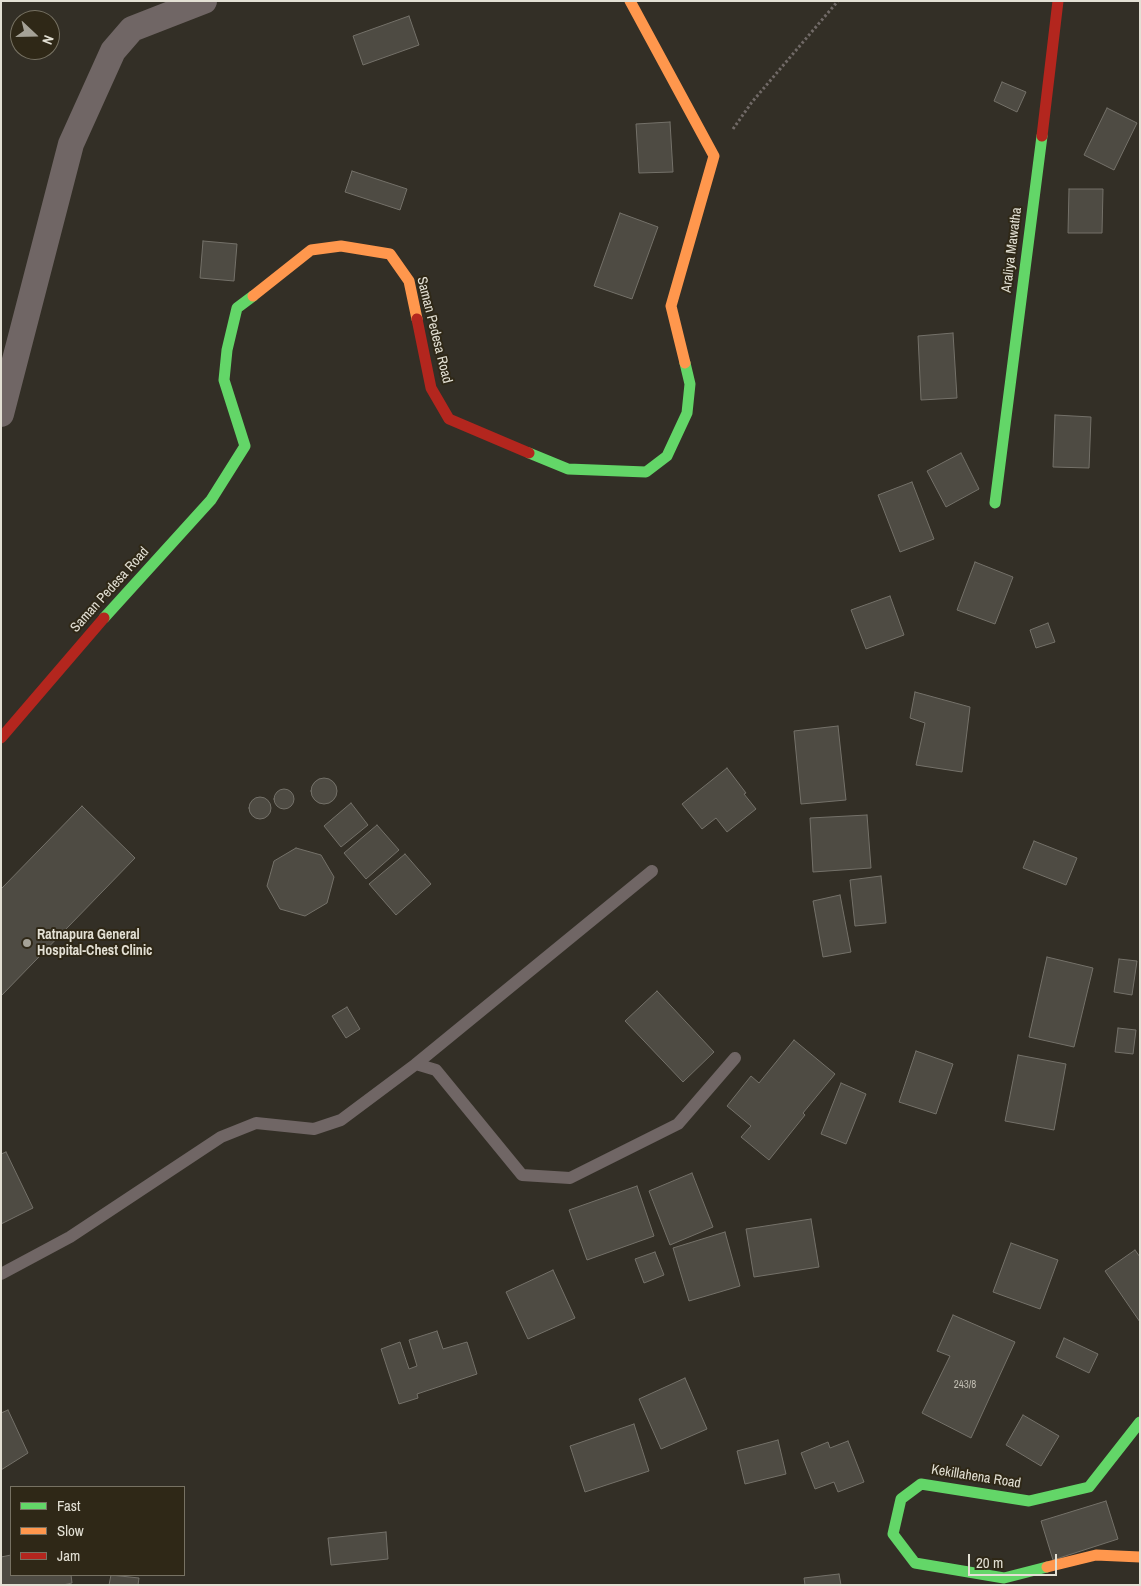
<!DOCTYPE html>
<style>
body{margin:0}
#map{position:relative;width:1141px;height:1586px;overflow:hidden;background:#332f26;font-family:"Archivo Narrow",sans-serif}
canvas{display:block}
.frame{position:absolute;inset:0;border:2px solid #e3e0d4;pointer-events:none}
.legend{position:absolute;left:10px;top:1486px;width:175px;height:90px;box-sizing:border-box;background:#2f2817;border:1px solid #777263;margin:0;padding:6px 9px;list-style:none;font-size:15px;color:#e3e0d4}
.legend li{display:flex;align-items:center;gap:10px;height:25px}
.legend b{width:25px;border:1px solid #777263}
.north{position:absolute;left:10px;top:10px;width:50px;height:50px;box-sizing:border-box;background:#2f2817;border:1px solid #777263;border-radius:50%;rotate:111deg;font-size:14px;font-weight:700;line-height:20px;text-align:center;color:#e3e0d4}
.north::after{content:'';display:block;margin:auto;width:18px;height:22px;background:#a5a297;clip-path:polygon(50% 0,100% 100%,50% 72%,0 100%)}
.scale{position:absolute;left:968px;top:1554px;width:89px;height:22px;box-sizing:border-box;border:2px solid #e3e0d4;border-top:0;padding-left:6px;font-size:15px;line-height:18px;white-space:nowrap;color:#e3e0d4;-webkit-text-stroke:4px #2f2817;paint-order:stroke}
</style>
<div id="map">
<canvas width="1141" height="1586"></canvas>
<div class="frame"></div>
<ul class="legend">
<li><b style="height:6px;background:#63d668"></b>Fast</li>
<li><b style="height:6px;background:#ff974d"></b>Slow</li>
<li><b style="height:6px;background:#b3261e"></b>Jam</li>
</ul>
<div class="north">N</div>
<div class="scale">20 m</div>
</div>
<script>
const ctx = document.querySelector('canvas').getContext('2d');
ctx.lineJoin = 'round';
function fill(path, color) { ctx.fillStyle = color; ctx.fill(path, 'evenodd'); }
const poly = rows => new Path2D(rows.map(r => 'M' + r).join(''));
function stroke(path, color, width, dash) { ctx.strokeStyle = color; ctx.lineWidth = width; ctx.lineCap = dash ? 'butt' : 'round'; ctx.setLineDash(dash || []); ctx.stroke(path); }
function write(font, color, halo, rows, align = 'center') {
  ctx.font = font + ' "Archivo Narrow",sans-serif'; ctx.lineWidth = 4; ctx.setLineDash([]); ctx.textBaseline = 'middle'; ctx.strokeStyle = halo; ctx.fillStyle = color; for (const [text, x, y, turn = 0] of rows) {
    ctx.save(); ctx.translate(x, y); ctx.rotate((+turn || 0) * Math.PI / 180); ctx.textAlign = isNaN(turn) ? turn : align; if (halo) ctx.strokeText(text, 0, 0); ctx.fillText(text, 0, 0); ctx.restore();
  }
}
const building = poly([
 [409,16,419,45,363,65,353,36,409,16],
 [1002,82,1026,92,1017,112,994,101,1002,82],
 [1107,108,1137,123,1114,170,1084,155,1107,108],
 [670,122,673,172,639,173,636,124,670,122],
 [352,171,407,189,400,210,345,192,352,171],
 [1069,189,1103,189,1102,233,1068,233,1069,189],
 [620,213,658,227,632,299,594,286,620,213],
 [203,241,237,244,234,281,200,278,203,241],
 [953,333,957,398,921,400,918,336,953,333],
 [1055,415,1091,417,1089,468,1053,467,1055,415],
 [961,453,979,489,946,507,927,471,961,453],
 [912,482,934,539,900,552,878,495,912,482],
 [975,562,1013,577,995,624,957,610,975,562],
 [890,596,904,635,866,649,851,610,890,596],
 [1048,623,1055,642,1036,648,1030,630,1048,623],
 [915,692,970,707,962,772,916,765,925,723,910,718,915,692],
 [838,726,846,800,801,804,794,731,838,726],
 [727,768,746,793,744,794,756,809,727,832,716,818,702,829,682,804,727,768],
 '311 791a13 13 0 1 1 26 0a13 13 0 1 1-26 0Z',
 '274 799a10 10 0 1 1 20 0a10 10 0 1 1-20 0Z',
 '249 808a11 11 0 1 1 22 0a11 11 0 1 1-22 0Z',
 [351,803,368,825,341,847,324,826,351,803],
 [82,806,135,858,1,996,1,889,82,806],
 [867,815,871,868,813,872,810,818,867,815],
 [377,825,399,850,366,879,344,853,377,825],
 [1034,841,1077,858,1066,885,1023,868,1034,841],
 [296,848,321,855,334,877,327,903,305,916,280,909,267,886,274,861,296,848],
 [405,854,431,884,396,915,369,884,405,854],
 [881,876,886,923,855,926,850,880,881,876],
 [840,895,851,952,823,957,813,901,840,895],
 [1047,957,1093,968,1074,1047,1029,1037,1047,957],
 [1119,959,1137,961,1132,995,1114,992,1119,959],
 [657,991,714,1052,683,1082,625,1021,657,991],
 [347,1007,360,1029,346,1038,332,1016,347,1007],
 [1118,1028,1136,1030,1133,1054,1115,1052,1118,1028],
 [794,1040,835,1074,803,1113,805,1115,769,1160,741,1137,751,1126,727,1106,751,1076,759,1083,794,1040],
 [916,1051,953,1064,936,1114,899,1102,916,1051],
 [1018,1055,1066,1064,1054,1130,1005,1121,1018,1055],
 [841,1083,866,1094,846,1144,821,1134,841,1083],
 [6,1152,33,1208,1,1224,1,1154,6,1152],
 [692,1173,713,1227,670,1245,649,1191,692,1173],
 [637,1186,654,1236,587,1260,569,1210,637,1186],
 [811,1219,819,1267,754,1277,746,1229,811,1219],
 [725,1232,740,1286,689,1301,673,1248,725,1232],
 [1011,1243,1058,1260,1040,1309,993,1292,1011,1243],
 [1135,1250,1140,1257,1140,1322,1105,1271,1135,1250],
 [655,1252,664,1275,644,1283,635,1259,655,1252],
 [553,1270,575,1318,528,1339,506,1292,553,1270],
 [953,1315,1015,1342,971,1438,922,1413,950,1356,937,1351,953,1315],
 [437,1331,443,1349,467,1342,477,1374,417,1394,418,1398,399,1404,381,1349,400,1342,409,1369,417,1366,409,1340,437,1331],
 [1064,1338,1098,1354,1089,1373,1056,1357,1064,1338],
 [685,1378,707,1429,661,1449,639,1399,685,1378],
 [8,1410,28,1453,1,1470,1,1413,8,1410],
 [1023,1415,1059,1436,1041,1466,1006,1445,1023,1415],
 [634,1424,649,1471,585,1492,570,1446,634,1424],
 [778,1440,786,1474,745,1484,737,1451,778,1440],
 [848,1441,864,1482,838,1492,834,1482,815,1489,801,1453,828,1442,830,1448,848,1441],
 [1106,1501,1118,1539,1053,1560,1041,1521,1106,1501],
 [386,1532,388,1559,331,1565,328,1538,386,1532],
 [11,1555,11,1575,71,1575,72,1583,63,1585,1,1585,1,1557,11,1555],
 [839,1574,841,1585,805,1585,804,1578,839,1574],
 [111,1575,139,1578,138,1585,109,1585,111,1575]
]);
const path = poly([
 [733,129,752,102,838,1]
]);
const lane = poly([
 [416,1064,652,871],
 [1,1274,70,1237,221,1137,256,1123,314,1129,341,1120,416,1064,436,1070,522,1175,570,1178,678,1124,735,1058]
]);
const street = poly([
 [1,414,71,144,113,51,132,29,204,1]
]);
const fast = poly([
 [529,453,568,469,646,472,667,456,687,413,690,384,685,363],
 [995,503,1042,136],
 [104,618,211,500,245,446,224,380,227,350,237,308,253,296],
 [1047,1567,1004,1578,915,1563,893,1534,901,1499,921,1484,1029,1501,1089,1487,1140,1422]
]);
const slow = poly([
 [630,1,714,156,671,306,685,363],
 [253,296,311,250,341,246,390,254,409,281,417,319],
 [1047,1567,1096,1555,1140,1557]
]);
const jam = poly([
 [1042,136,1058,1],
 [417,319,431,388,449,419,529,453],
 [1,738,104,618]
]);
const markers = [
 [27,943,5,"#a5a297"]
];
const numberNames = [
 ["243/8",965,1385]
];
const streetNames = [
 ["Araliya Mawatha",1012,250,-83],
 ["Saman Pedesa Road",434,330,76],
 ["Saman Pedesa Road",110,590,-48],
 ["Kekillahena Road",976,1477,9]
];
const poiNames = [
 ["Ratnapura General",37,935],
 ["Hospital-Chest Clinic",37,951]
];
fill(building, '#4e4b43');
stroke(building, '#747169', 1);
stroke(path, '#716a67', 3, [2.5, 2.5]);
stroke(lane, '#706665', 12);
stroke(street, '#706665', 26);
stroke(fast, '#63d668', 11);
stroke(slow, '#ff974d', 11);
stroke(jam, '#b3261e', 11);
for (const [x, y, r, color] of markers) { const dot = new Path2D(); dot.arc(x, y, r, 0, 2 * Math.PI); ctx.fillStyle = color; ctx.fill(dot); stroke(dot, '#2f2817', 2); }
write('11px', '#bebbb0', null, numberNames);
write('14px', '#e3e0d4', '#2f2817', streetNames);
write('bold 14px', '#e3e0d4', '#2f2817', poiNames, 'left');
</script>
